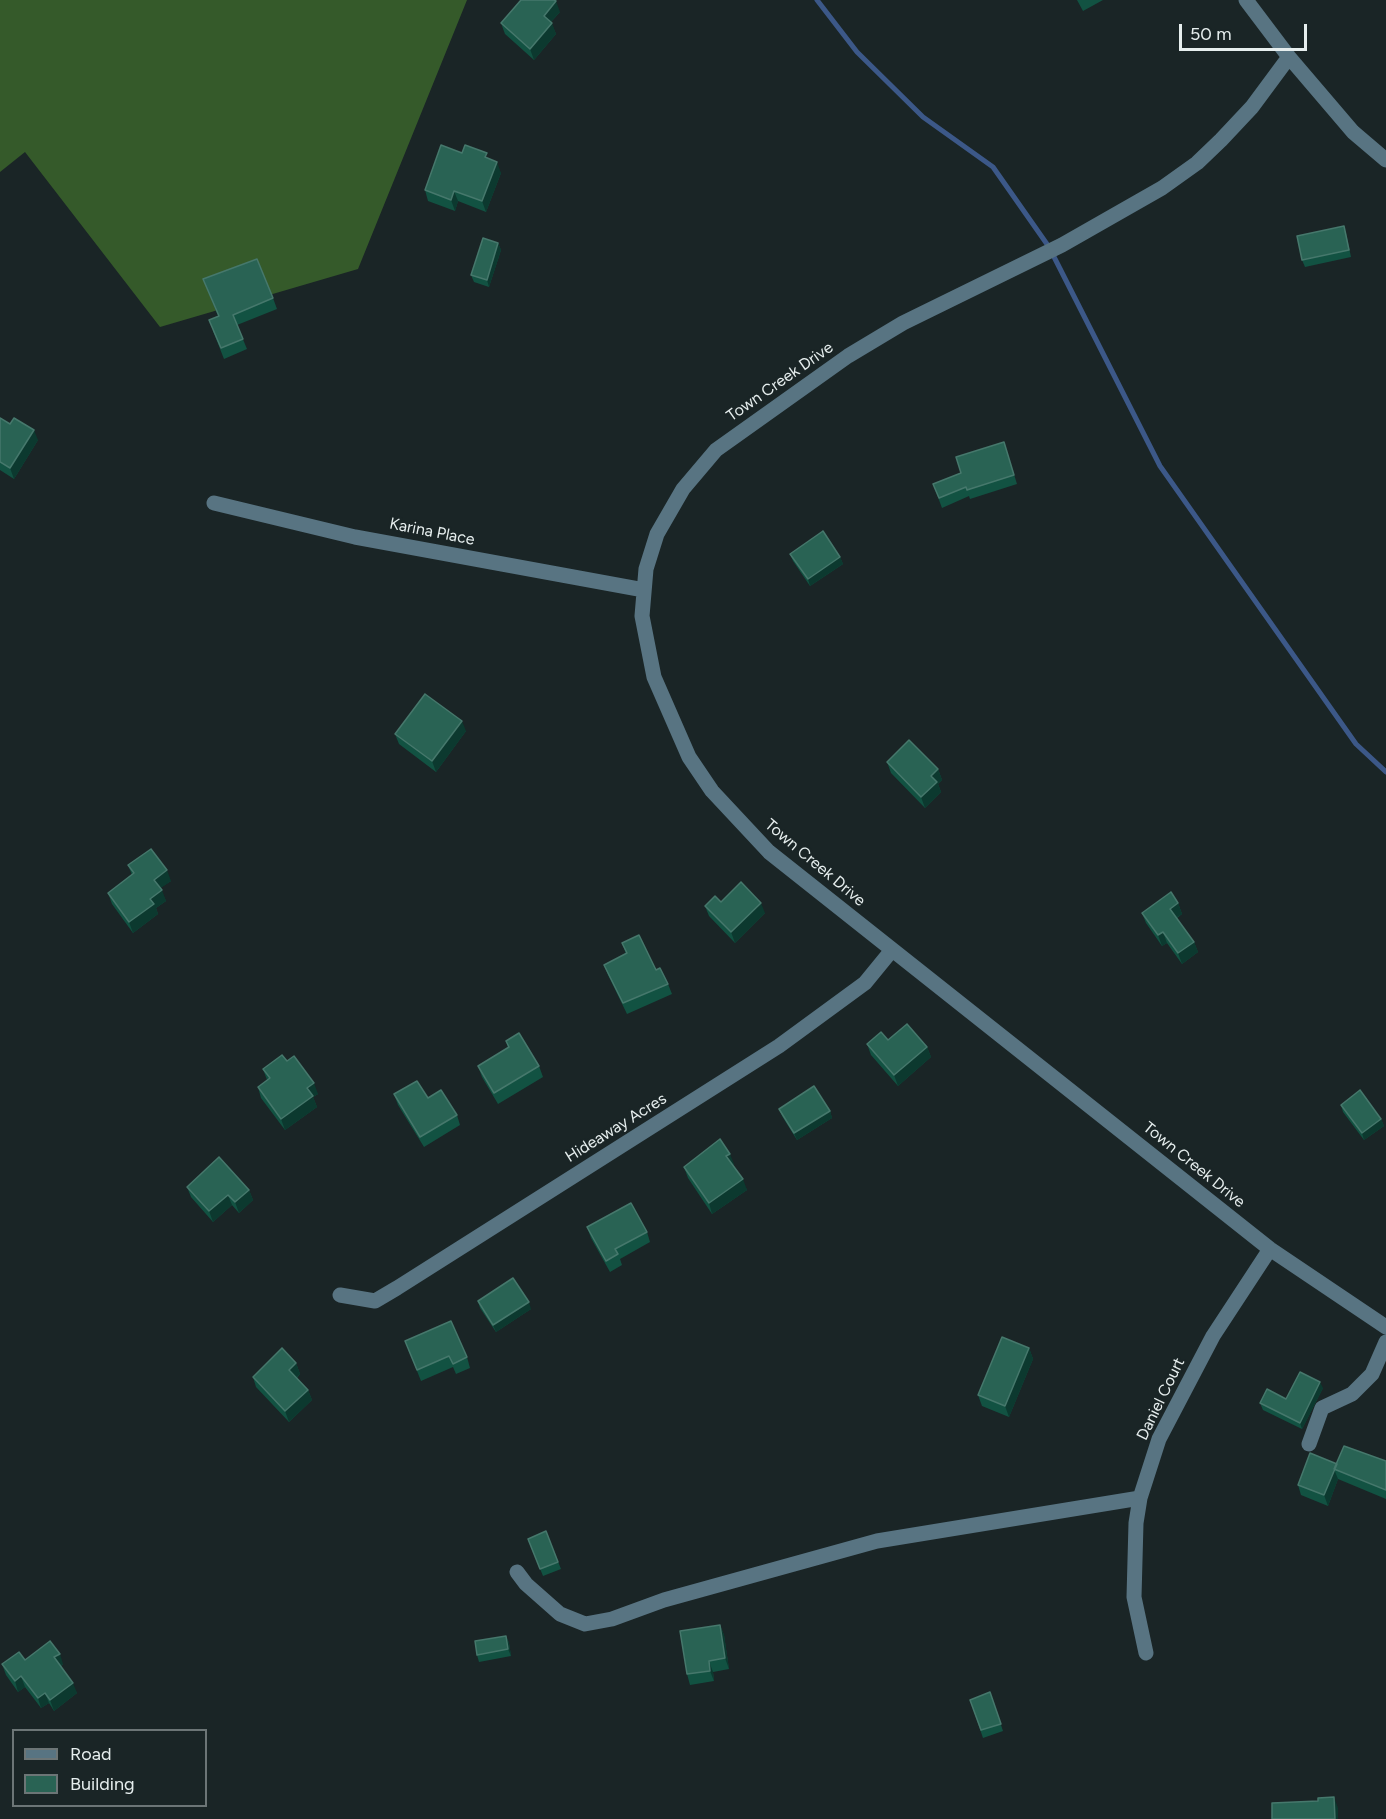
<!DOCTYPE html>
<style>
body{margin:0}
#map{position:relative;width:1386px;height:1819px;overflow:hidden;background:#1a2526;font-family:Figtree,sans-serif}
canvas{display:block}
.legend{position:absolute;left:12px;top:1729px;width:195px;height:78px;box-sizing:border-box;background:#1a2526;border:2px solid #6c7576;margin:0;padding:8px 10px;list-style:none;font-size:18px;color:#e6eeee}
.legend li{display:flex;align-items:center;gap:12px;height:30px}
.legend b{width:30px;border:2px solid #6c7576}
.scale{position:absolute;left:1179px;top:24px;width:128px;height:27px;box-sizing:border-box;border:3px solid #e6eeee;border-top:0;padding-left:8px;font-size:18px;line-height:21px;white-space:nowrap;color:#e6eeee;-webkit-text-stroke:4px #1a2526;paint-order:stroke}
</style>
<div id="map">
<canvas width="1386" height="1819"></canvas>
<ul class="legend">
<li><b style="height:8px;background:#587482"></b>Road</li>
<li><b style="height:16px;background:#296354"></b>Building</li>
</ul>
<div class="scale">50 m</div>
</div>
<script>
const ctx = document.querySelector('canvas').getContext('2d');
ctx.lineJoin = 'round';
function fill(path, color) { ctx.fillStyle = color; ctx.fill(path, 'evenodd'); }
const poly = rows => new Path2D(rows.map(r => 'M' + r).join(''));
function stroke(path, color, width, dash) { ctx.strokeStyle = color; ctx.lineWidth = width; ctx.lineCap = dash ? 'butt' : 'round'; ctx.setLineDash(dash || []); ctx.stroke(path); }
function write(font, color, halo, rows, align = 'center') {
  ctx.font = font + ' Figtree,sans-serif'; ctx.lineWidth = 4.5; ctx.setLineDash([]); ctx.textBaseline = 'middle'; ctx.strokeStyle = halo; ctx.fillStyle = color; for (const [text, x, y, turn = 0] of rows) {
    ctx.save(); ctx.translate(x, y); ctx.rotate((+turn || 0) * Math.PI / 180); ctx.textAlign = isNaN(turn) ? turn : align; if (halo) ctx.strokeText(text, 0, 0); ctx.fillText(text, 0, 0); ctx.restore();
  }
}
const forest = poly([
 [0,0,467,0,358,269,160,327,25,152,0,172]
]);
const stream = poly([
 [817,0,857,52,923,117,993,167,1049,247,1160,466,1356,744,1386,772]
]);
const minor = poly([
 [1246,0,1289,57,1353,132,1386,160],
 [1289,57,1252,107,1221,140,1197,163,1162,188,1062,245,903,323,848,356,716,450,683,489,657,534,646,569,642,616,654,677,689,757,712,791,769,852,1270,1249,1386,1327],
 [214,503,355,537,644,590],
 [340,1295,375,1301,397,1288,779,1046,865,983,892,950],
 [1309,1444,1322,1408,1352,1394,1372,1374,1386,1342],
 [517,1572,526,1584,560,1614,585,1624,612,1619,664,1600,877,1541,1140,1498],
 [1146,1653,1134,1597,1136,1523,1140,1498,1159,1439,1213,1336,1270,1249]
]);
const wall = poly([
 [1077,0,1103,0,1083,11],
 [560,12,551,22,556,34,534,60,505,34,501,23],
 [462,153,489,159,501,173,486,212,458,201,455,211,428,201,425,190],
 [1346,233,1351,257,1305,267,1302,260],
 [498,243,501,250,489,287,474,282,471,275],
 [203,279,273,298,277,309,237,325,247,349,224,359,213,331,218,316],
 [0,418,38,440,14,479,0,470],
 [1004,442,1017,484,970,499,969,496,942,508,933,484,961,473],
 [790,554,840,557,843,564,810,586,793,561],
 [466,731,436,772,399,744,395,734],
 [887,762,938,769,942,780,938,784,941,792,925,808,891,773],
 [128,865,171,881,160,888,166,901,156,908,158,914,133,933,112,904,108,893,132,875],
 [721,902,765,913,735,943,709,916,705,906],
 [1178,903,1182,914,1177,918,1194,942,1198,952,1182,964,1167,943,1162,946,1146,923,1142,913],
 [622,943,668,984,672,994,627,1014,608,975,604,965,626,954],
 [888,1040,927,1047,931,1057,898,1086,871,1055,867,1044],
 [506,1041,539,1066,543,1077,498,1104,482,1077,478,1066,508,1048],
 [287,1061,318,1094,313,1097,317,1107,285,1130,261,1098,258,1087,267,1080,263,1069],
 [394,1094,428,1098,457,1115,460,1125,424,1147,398,1105],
 [1341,1105,1381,1119,1384,1126,1364,1140,1343,1112],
 [779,1109,830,1111,832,1118,797,1140,782,1116],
 [734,1164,733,1165,747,1190,712,1214,688,1178,684,1167],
 [187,1187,249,1190,253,1200,239,1213,232,1205,213,1222,191,1197],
 [587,1227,647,1232,650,1242,620,1259,622,1265,610,1272,591,1238],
 [478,1301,531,1309,496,1332,480,1308],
 [405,1341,467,1357,470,1368,456,1374,453,1367,421,1381],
 [1029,1348,1033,1359,1009,1417,982,1406,978,1395],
 [296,1363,300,1374,297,1378,308,1390,312,1400,289,1422,256,1387,253,1377],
 [1323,1388,1302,1429,1263,1410,1260,1403,1286,1399],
 [1386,1461,1386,1499,1338,1479,1328,1506,1301,1495,1298,1485,1337,1464],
 [546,1531,561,1569,543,1576,528,1539],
 [720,1625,724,1635,729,1669,713,1672,714,1681,690,1685,687,1674],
 [506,1636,509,1643,511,1656,479,1662,477,1655],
 [25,1660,63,1664,61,1666,77,1693,54,1711,49,1703,41,1708,25,1687,18,1692,6,1675,2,1664],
 [990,1692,1003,1731,983,1738,970,1700]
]);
const shadedWall = poly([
 [556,1,560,12,547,26,544,16],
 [552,23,556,34,534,60,530,49],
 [497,162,501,173,486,212,482,201],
 [454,191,458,201,455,211,451,200],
 [498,243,501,250,489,287,487,280],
 [34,430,38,440,14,479,10,468],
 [840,557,843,564,810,586,808,579],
 [462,721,466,731,436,772,432,761],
 [938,769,942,780,938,784,941,792,925,808,921,797,931,776],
 [167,870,171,881,158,890,154,880],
 [162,890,166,901,156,908,158,914,133,933,129,922,150,899],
 [761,903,765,913,735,943,731,932],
 [1178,903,1182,914,1174,919,1170,909],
 [1163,932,1167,943,1162,946,1158,935],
 [1194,942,1198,952,1182,964,1178,953],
 [927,1047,931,1057,898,1086,894,1075],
 [314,1083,318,1094,313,1097,317,1107,285,1130,281,1119,307,1088],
 [830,1111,832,1118,797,1140,794,1133],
 [1381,1119,1384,1126,1364,1140,1362,1133],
 [730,1154,734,1164,730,1167,726,1156],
 [743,1179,747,1190,712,1214,709,1203],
 [249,1190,253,1200,239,1213,235,1202],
 [228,1195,232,1205,213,1222,209,1211],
 [529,1302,531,1309,496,1332,493,1325],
 [1029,1348,1033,1359,1009,1417,1005,1406],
 [296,1363,300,1374,293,1381,289,1370],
 [1320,1382,1323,1388,1302,1429,1300,1423],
 [308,1390,312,1400,289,1422,285,1411],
 [1334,1469,1338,1479,1328,1506,1324,1495],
 [720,1625,724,1635,729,1669,725,1658],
 [506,1636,509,1643,511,1656,508,1649],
 [60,1654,63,1664,58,1668,54,1657],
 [709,1661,713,1672,714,1681,710,1671],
 [21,1676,25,1687,18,1692,15,1681],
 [73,1683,77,1693,54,1711,50,1700],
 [45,1693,49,1703,41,1708,38,1698],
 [1334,1797,1338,1808,1338,1819,1335,1819]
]);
const building = poly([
 [521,0,554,0,556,1,544,16,552,23,530,49,501,23,521,0],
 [441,145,462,153,465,145,487,153,485,157,497,162,482,201,454,191,451,200,425,190,441,145],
 [1344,226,1349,250,1302,260,1297,236,1344,226],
 [483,238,498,243,487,280,471,275,483,238],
 [257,259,273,298,233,315,243,339,221,348,209,320,219,316,203,279,257,259],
 [0,418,10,424,14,418,34,430,10,468,0,462,0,418],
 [1004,442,1014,475,967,490,966,487,939,498,933,484,961,473,956,457,1004,442],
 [823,531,840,557,808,579,790,554,823,531],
 [425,694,462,721,432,761,395,734,425,694],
 [909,740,938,769,931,776,937,782,921,797,887,762,909,740],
 [151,849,167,870,154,880,162,890,150,899,154,904,129,922,108,893,134,873,128,865,151,849],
 [741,882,761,903,731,932,705,906,715,896,721,902,741,882],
 [1171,892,1178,903,1170,909,1194,942,1178,953,1163,932,1158,935,1142,913,1171,892],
 [639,935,656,970,660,968,668,984,623,1003,604,965,627,953,622,943,639,935],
 [907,1024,927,1047,894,1075,867,1044,881,1032,888,1040,907,1024],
 [519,1033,539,1066,494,1093,478,1066,509,1047,506,1041,519,1033],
 [282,1055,287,1061,294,1056,314,1083,307,1088,313,1096,281,1119,258,1087,270,1078,263,1069,282,1055],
 [417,1081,428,1098,441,1090,457,1115,420,1137,394,1094,417,1081],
 [814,1086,830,1111,794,1133,779,1109,814,1086],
 [1360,1090,1381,1119,1362,1133,1341,1105,1360,1090],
 [720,1139,730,1154,726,1156,743,1179,709,1203,684,1167,720,1139],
 [219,1157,249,1190,235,1202,228,1195,209,1211,187,1187,219,1157],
 [631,1203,647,1232,615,1249,618,1254,606,1261,587,1227,631,1203],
 [513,1278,529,1302,493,1325,478,1301,513,1278],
 [451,1321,467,1357,453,1364,449,1356,417,1370,405,1341,451,1321],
 [1002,1337,1029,1348,1005,1406,978,1395,1002,1337],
 [282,1348,296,1363,289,1370,308,1390,285,1411,253,1377,282,1348],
 [1300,1372,1320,1382,1300,1423,1260,1403,1267,1389,1286,1399,1300,1372],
 [1344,1446,1386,1461,1386,1490,1334,1469,1344,1446],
 [1310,1453,1337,1464,1324,1495,1298,1485,1310,1453],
 [546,1531,558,1562,540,1569,528,1539,546,1531],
 [720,1625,725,1658,709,1661,710,1671,687,1674,680,1631,720,1625],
 [506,1636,508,1649,477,1655,475,1641,506,1636],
 [50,1641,60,1654,54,1657,73,1683,50,1700,45,1693,38,1698,21,1676,15,1681,2,1664,19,1652,25,1660,50,1641],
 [990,1692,1001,1724,981,1730,970,1700,990,1692],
 [1334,1797,1335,1819,1272,1819,1272,1803,1318,1801,1318,1798,1334,1797]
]);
const streetNames = [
 ["Town Creek Drive",780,382,-35],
 ["Karina Place",432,532,11],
 ["Town Creek Drive",815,863,40],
 ["Hideaway Acres",616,1128,-32],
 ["Town Creek Drive",1194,1165,39],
 ["Daniel Court",1161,1399,-64]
];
fill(forest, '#355a2a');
stroke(stream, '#3c5888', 5);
stroke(minor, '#587482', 15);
fill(wall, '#125242');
fill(shadedWall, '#0c392f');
fill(building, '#296354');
stroke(building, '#46786c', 1.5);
write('16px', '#e6eeee', '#1a2526', streetNames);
</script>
